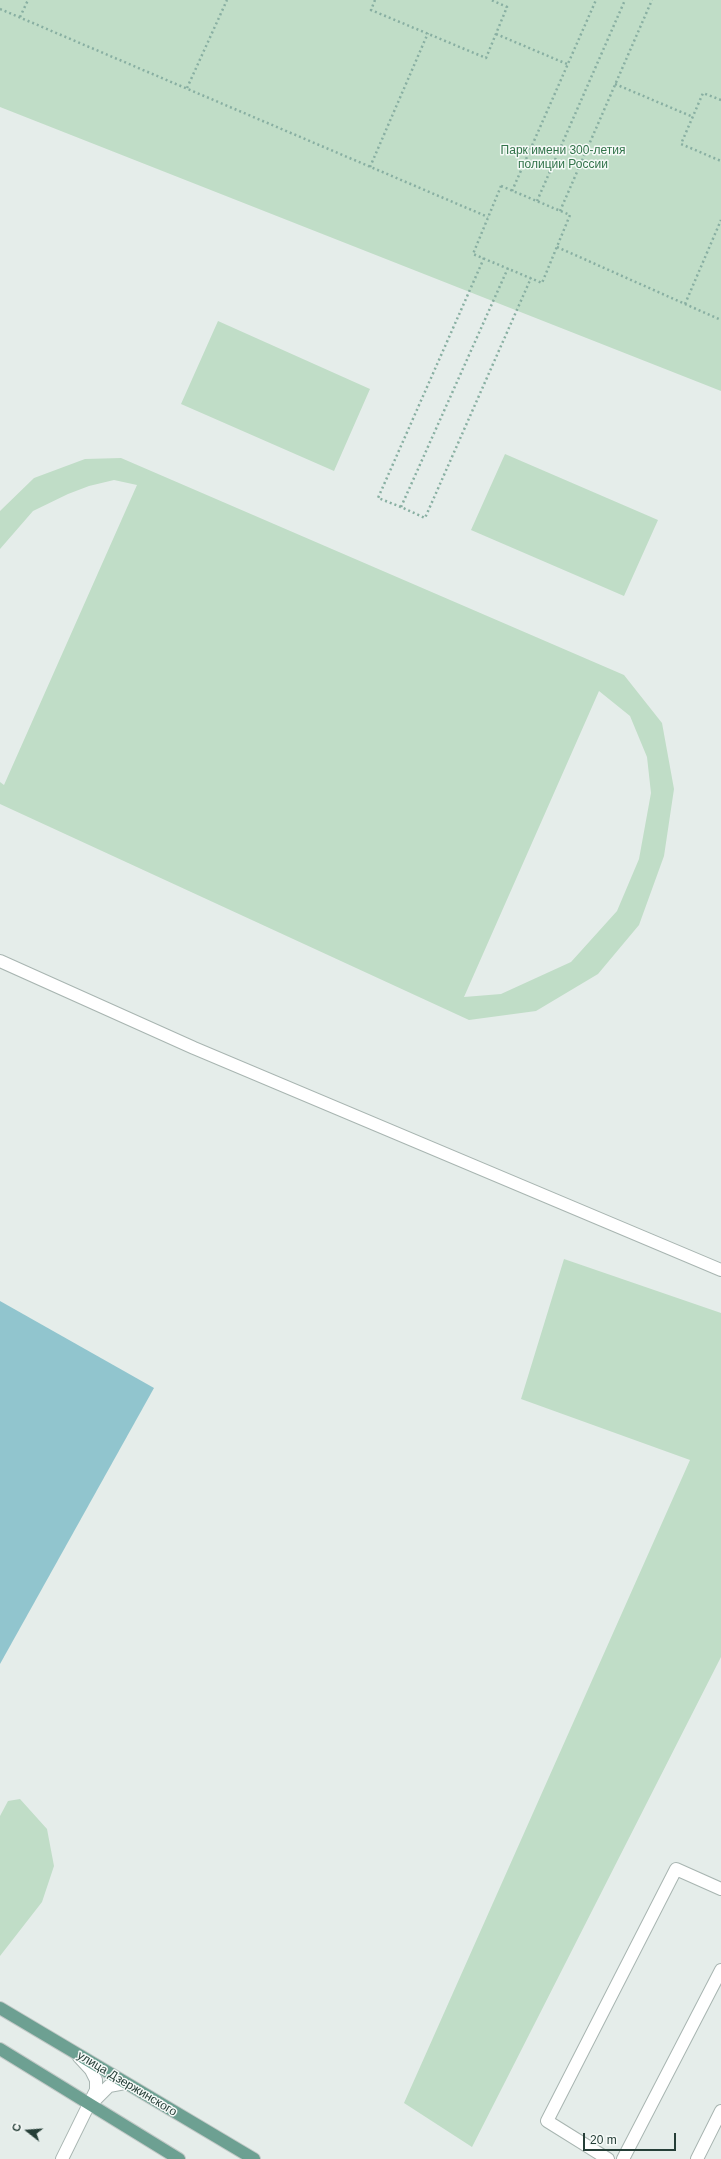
<!DOCTYPE html>
<meta charset="utf-8">
<style>
body{margin:0}
#map{position:relative;width:721px;height:2159px;overflow:hidden;background:#e5edea;font-family:Arial,sans-serif}
canvas{display:block}
.north{position:absolute;left:8px;top:2111px;width:40px;height:40px;-webkit-text-stroke:3px #f6faf8;paint-order:stroke;rotate:287deg;font-size:11px;font-weight:700;line-height:16px;text-align:center;color:#253e37}
.north::after{content:'';display:block;margin:auto;width:14px;height:18px;background:#253e37;clip-path:polygon(50% 0,100% 100%,50% 72%,0 100%)}
.scale{position:absolute;left:583px;top:2133px;width:93px;height:18px;box-sizing:border-box;border:2px solid #253e37;border-top:0;padding-left:5px;font-size:12px;line-height:14px;white-space:nowrap;color:#253e37;-webkit-text-stroke:3px #f6faf8;paint-order:stroke}
</style>
<div id="map">
<canvas width="721" height="2159"></canvas>
<div class="north">С</div>
<div class="scale">20 m</div>
</div>
<script>
const ctx = document.querySelector('canvas').getContext('2d');
ctx.lineJoin = 'round';
function fill(path, color) { ctx.fillStyle = color; ctx.fill(path, 'evenodd'); }
const poly = rows => new Path2D(rows.map(r => 'M' + r).join(''));
function stroke(path, color, width, dash) { ctx.strokeStyle = color; ctx.lineWidth = width; ctx.lineCap = dash ? 'butt' : 'round'; ctx.setLineDash(dash || []); ctx.stroke(path); }
function write(font, color, halo, rows, align = 'center') {
  ctx.font = font + ' Arial,sans-serif'; ctx.lineWidth = 3; ctx.setLineDash([]); ctx.textBaseline = 'middle'; ctx.strokeStyle = halo; ctx.fillStyle = color; for (const [text, x, y, turn = 0] of rows) {
    ctx.save(); ctx.translate(x, y); ctx.rotate((+turn || 0) * Math.PI / 180); ctx.textAlign = isNaN(turn) ? turn : align; if (halo) ctx.strokeText(text, 0, 0); ctx.fillText(text, 0, 0); ctx.restore();
  }
}
const green = poly([
 [0,0,721,0,721,391,0,107],
 [218,321,370,389,334,471,181,404],
 [505,454,658,520,624,596,471,530],
 [121,458,624,675,662,723,674,789,664,856,639,925,598,974,536,1011,469,1020,0,804,0,782,4,785,137,485,114,480,89,486,68,494,33,511,0,549,0,511,34,478,85,459],
 [599,691,630,716,647,757,651,793,639,859,617,911,571,962,501,994,464,997],
 [564,1259,721,1313,721,1657,472,2147,404,2103,690,1460,521,1399],
 [20,1799,47,1829,54,1866,42,1902,0,1956,0,1816,8,1801]
]);
const water = poly([
 [0,1301,154,1388,0,1664]
]);
const path = poly([
 [375,0,371,10,486,58,507,7,491,0],
 [0,9,488,217],
 [20,17,28,0],
 [496,34,567,64],
 [615,84,693,117],
 [187,88,227,0],
 [721,100,703,93,681,144,721,161],
 [370,167,428,33],
 [501,186,570,215,542,283,473,254,501,186],
 [512,191,596,0],
 [537,201,625,0],
 [560,211,652,0],
 [557,247,721,320],
 [484,258,378,498,401,507,425,518,531,278],
 [685,304,721,220],
 [401,507,508,268]
]);
const lane = poly([
 [0,961,194,1048,721,1270],
 [608,2159,547,2121,676,1869,721,1889],
 [623,2159,721,1970],
 [697,2159,721,2111]
]);
const street = poly([
 [94,2101,109,2086,125,2083],
 [62,2159,96,2090,96,2080,91,2070,79,2057]
]);
const primary = poly([
 [0,2008,254,2159],
 [0,2049,179,2159]
]);
const parkNames = [
 ["Парк имени 300-летия",563,151],
 ["полиции России",563,165]
];
const streetNames = [
 ["улица Дзержинского",127,2084,31]
];
fill(green, '#c0ddc7');
fill(water, '#91c5ce');
stroke(lane, '#a8b5b1', 14);
stroke(street, '#a8b5b1', 14);
stroke(primary, '#c2c9c7', 14);
stroke(path, '#88afa2', 2.5, [2, 3]);
stroke(lane, '#fff', 12);
stroke(street, '#fff', 12);
stroke(primary, '#6da092', 12);
write('12px', '#32734a', '#f6faf8', parkNames);
write('12px', '#253e37', '#f6faf8', streetNames);
</script>
